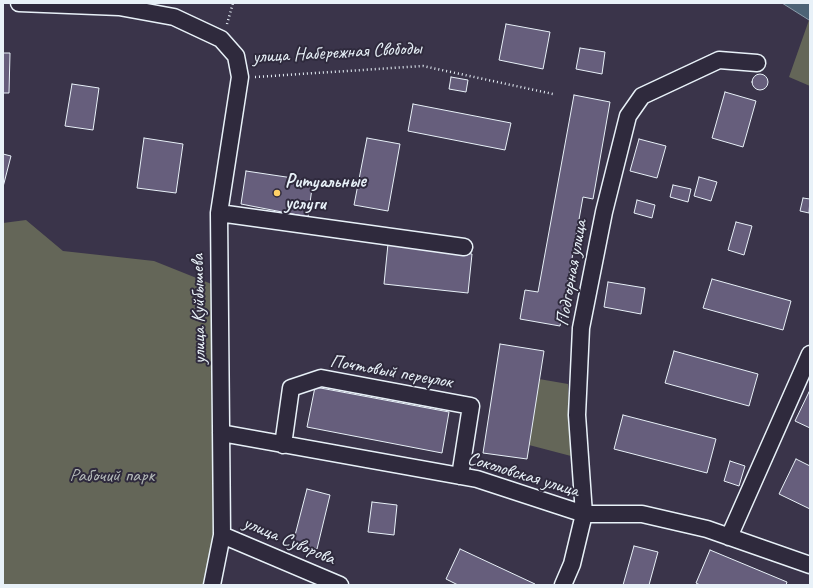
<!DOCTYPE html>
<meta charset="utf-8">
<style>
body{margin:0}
#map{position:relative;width:813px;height:588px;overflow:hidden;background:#3a344a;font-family:Caveat,sans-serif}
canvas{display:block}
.frame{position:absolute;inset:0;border:4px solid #e8f1f8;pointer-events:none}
</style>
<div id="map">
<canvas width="813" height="588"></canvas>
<div class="frame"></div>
</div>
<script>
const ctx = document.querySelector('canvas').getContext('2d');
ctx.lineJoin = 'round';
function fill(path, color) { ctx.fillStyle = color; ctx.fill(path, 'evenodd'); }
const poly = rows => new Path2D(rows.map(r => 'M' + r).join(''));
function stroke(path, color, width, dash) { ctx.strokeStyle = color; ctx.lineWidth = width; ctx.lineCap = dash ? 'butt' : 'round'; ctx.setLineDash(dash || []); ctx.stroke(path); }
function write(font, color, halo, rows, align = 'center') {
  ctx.font = font + ' Caveat,sans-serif'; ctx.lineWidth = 4; ctx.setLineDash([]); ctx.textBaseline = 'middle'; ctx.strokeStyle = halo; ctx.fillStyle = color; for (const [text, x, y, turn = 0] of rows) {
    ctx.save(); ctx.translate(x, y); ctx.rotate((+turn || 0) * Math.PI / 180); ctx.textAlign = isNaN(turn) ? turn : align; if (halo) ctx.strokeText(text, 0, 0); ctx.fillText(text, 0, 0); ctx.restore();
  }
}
const green = poly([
 [809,20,810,21,810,86,789,77],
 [26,220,63,251,154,261,219,287,222,535,212,585,3,585,3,223],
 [539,379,568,384,571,456,529,445]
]);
const water = poly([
 [782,3,810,3,810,21,809,20,782,3]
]);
const building = poly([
 [506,24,550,32,543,69,499,60,506,24],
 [580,48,605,52,602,74,576,69,580,48],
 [3,53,10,53,9,93,3,93,3,53],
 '752 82a8 8 0 1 1 16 0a8 8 0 1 1-16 0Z',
 [451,77,468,80,466,92,449,89,451,77],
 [72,84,99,88,93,130,65,126,72,84],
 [725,92,756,101,743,147,712,138,725,92],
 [574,95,610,102,593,199,583,197,560,326,520,319,525,290,538,292,574,95],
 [413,104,511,123,505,150,408,131,413,104],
 [144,138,183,144,176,193,137,188,144,138],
 [367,138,400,144,388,211,354,205,367,138],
 [639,139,666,146,657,178,630,171,639,139],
 [3,154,11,156,3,187,3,154],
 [246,171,313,181,308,217,241,204,246,171],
 [699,177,717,182,711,201,694,196,699,177],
 [673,185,691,189,688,202,670,197,673,185],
 [803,198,810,199,809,213,800,211,803,198],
 [637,200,655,205,652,218,634,213,637,200],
 [736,222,752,226,744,255,728,250,736,222],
 [388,244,472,254,468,293,384,284,388,244],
 [712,279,791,301,783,330,703,308,712,279],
 [608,282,645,288,641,314,604,307,608,282],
 [500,344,544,351,527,459,483,453,500,344],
 [674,351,758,374,749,406,665,383,674,351],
 [315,387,449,412,442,453,307,427,315,387],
 [809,392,810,392,810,428,795,421,809,392],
 [623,415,716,439,707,473,614,449,623,415],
 [796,459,810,466,810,509,779,494,796,459],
 [730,461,745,466,739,486,724,481,730,461],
 [307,489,330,495,317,549,293,543,307,489],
 [372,502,397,505,394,535,368,532,372,502],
 [634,546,658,552,649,585,623,585,634,546],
 [460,549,535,584,534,585,458,585,446,579,460,549],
 [710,550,787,582,786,585,700,585,696,583,710,550]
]);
const path = poly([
 [227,24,233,3],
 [255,77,423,66,553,94]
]);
const minor = poly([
 [19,3,119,7,174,17,221,39,236,56,240,77,219,213,222,535,212,585],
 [219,213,464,247],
 [221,433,477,479,584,514,642,514,707,529,810,565],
 [283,445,291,388,321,378,471,406,460,476],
 [222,535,340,585],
 [729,537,810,354],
 [563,585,572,564,584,514,577,415,581,328,604,212,628,116,642,96,719,60,757,63]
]);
const markers = [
 [277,193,4,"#ffd166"]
];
const streetNames = [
 ["улица Набережная Свободы",337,53,-3],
 ["Подгорная улица",572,273,-80],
 ["улица Куйбышева",199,309,-91],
 ["Почтовый переулок",391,372,10],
 ["Соколовская улица",523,475,17],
 ["улица Суворова",289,541,23]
];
const poiNames = [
 ["Ритуальные",285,182],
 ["услуги",285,204]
];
const parkNames = [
 ["Рабочий парк",112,476]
];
fill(green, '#646658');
fill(water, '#4c6376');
stroke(water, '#8a9caa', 1);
fill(building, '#665e7c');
stroke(building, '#e8f1f8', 1);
stroke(minor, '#e8f1f8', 19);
stroke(path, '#e8f1f8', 2.5, [1, 3]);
stroke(minor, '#2f2a3d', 16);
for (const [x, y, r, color] of markers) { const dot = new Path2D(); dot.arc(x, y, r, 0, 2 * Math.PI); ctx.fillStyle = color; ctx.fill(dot); stroke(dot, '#2f2a3d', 1.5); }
write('19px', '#e8f1f8', '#2f2a3d', streetNames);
write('bold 19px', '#e8f1f8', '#2f2a3d', poiNames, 'left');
write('19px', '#b3b9b8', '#2f2a3d', parkNames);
</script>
